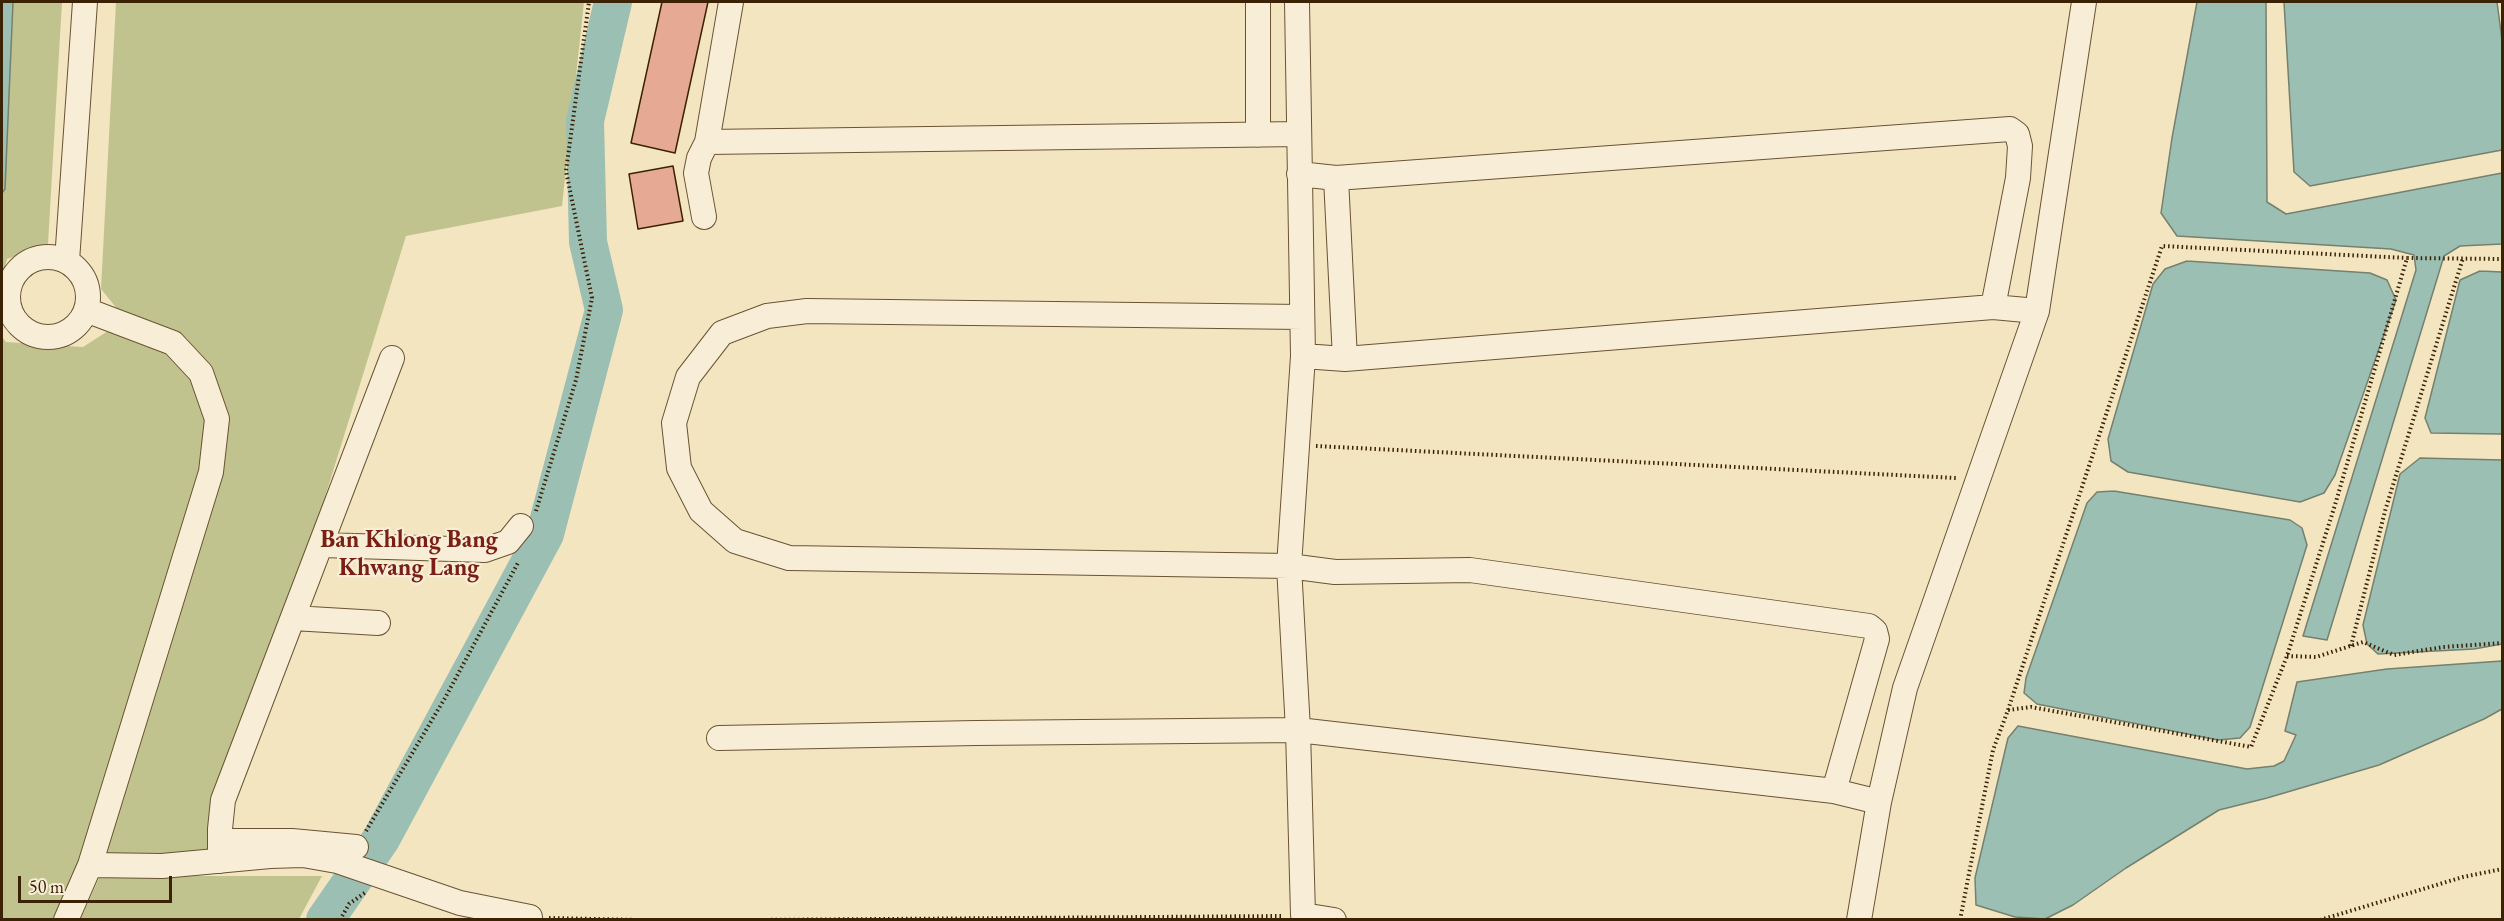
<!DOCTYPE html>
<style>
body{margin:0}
#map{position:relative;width:2504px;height:921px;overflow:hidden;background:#f4e5c1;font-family:"EB Garamond",serif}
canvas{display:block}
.frame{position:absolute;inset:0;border:3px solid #3b2204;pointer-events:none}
.scale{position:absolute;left:18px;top:876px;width:154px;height:27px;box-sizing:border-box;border:3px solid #3b2204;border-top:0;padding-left:8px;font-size:18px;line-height:21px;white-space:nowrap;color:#3b2204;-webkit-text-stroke:4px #f8eed7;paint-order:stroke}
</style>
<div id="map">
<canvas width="2504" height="921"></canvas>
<div class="frame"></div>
<div class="scale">50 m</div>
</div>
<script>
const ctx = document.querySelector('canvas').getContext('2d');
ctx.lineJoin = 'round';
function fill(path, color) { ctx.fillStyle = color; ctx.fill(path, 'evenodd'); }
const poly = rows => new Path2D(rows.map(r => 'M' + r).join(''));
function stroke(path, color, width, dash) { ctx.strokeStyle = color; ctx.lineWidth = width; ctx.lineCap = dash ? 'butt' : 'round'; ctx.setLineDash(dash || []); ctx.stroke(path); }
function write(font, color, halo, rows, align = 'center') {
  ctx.font = font + ' "EB Garamond",serif'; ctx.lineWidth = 4.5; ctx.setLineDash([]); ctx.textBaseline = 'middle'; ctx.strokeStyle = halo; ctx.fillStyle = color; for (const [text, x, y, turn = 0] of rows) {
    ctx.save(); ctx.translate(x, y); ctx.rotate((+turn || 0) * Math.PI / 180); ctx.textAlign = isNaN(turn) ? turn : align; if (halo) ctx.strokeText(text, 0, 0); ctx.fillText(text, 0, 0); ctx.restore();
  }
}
const green = poly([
 [2,2,62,2,48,244,7,259,2,281],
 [116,2,584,2,562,206,406,236,312,539,223,800,220,861,90,865,66,919,2,919,2,337,6,342,83,347,122,322,131,326,101,289],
 [100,876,322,876,299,919,80,920]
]);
const water = poly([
 [2,2,13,2,5,189,2,193,2,2],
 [2197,2,2266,2,2267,202,2286,214,2502,173,2502,244,2460,246,2444,256,2327,640,2303,636,2416,270,2414,255,2391,249,2177,236,2161,213,2172,138,2197,2],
 [2284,2,2497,2,2502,40,2502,150,2310,186,2294,172,2284,2],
 [2187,261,2370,273,2387,280,2396,300,2335,475,2324,493,2300,502,2128,472,2111,461,2108,439,2153,284,2165,269,2187,261],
 [2480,271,2502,272,2502,434,2431,433,2425,418,2460,280,2480,271],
 [2420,458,2502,460,2502,644,2474,649,2378,654,2367,644,2363,625,2400,474,2420,458],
 [2114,491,2290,520,2302,528,2307,545,2250,727,2240,738,2218,740,2037,704,2024,693,2026,678,2087,503,2097,492,2114,491],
 [2502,661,2502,709,2484,719,2379,765,2267,798,2219,810,2126,868,2073,905,2045,919,2015,917,1976,905,1975,878,2008,738,2018,726,2247,769,2274,766,2284,761,2296,735,2285,731,2297,682,2387,669,2502,661]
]);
const river = poly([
 [325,920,381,839,545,534,604,310,588,242,585,121,613,2]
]);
const building = poly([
 [662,2,708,2,675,153,631,143,662,2],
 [673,166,683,221,638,229,629,174,673,166]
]);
const path = poly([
 [1316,446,1956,478],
 [536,511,576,380,592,298,566,171,589,2],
 [2351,646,2385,511,2463,258],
 [2287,656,2316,657,2363,642,2394,655,2443,647,2502,643],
 [2008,710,2162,246,2407,258],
 [366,831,445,698,519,561],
 [549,918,639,920],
 [340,920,349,904,366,892],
 [753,920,1283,916],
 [1960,920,1993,750,2008,710,2031,707,2251,747,2287,656,2335,505,2407,258,2502,259],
 [2320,920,2463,877,2502,869]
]);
const minor = poly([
 [1297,2,1303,356,1289,566,1298,730,1303,915,1334,920],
 [1258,135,1258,2],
 [707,142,1299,134],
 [1299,174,1336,178,2010,129,2017,134,2020,146,2018,178,1993,307],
 [1336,178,1345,359],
 [704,217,696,173,699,158,707,142,731,2],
 '8 297a40 40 0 1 1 80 0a40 40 0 1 1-80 0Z',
 [67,261,85,2],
 [1302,317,807,311,767,316,722,333,688,377,674,423,679,468,701,511,735,541,789,558,1289,566,1335,572,1470,570,1869,626,1875,631,1877,639,1834,791],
 [1303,356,1345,359,1993,307,2037,311],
 [322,545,485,550,508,542,521,526],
 [293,618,378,623],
 [719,738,976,733,1298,730,1834,791,1879,802],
 [220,841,292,841,356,847],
 [220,861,220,829,223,800,392,358],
 [90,865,162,866,270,856,303,855,337,861,460,903,530,917],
 [66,920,90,865,211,472,217,419,201,373,173,343,86,310],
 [1859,920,1879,802,1905,688,2037,311,2084,2]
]);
const quarterNames = [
 ["Ban Khlong Bang",409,540],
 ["Khwang Lang",409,568]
];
fill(green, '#c1c38e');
fill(water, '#9cbfb4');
stroke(water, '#75806e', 1.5);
stroke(river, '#9cbfb4', 38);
fill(building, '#e6aa94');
stroke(building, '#3b2204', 1.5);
stroke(minor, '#695333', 26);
stroke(path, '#3b2204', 4, [1.5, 3]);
stroke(minor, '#f8eed7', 24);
write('bold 24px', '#7a1f14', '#f8eed7', quarterNames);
</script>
